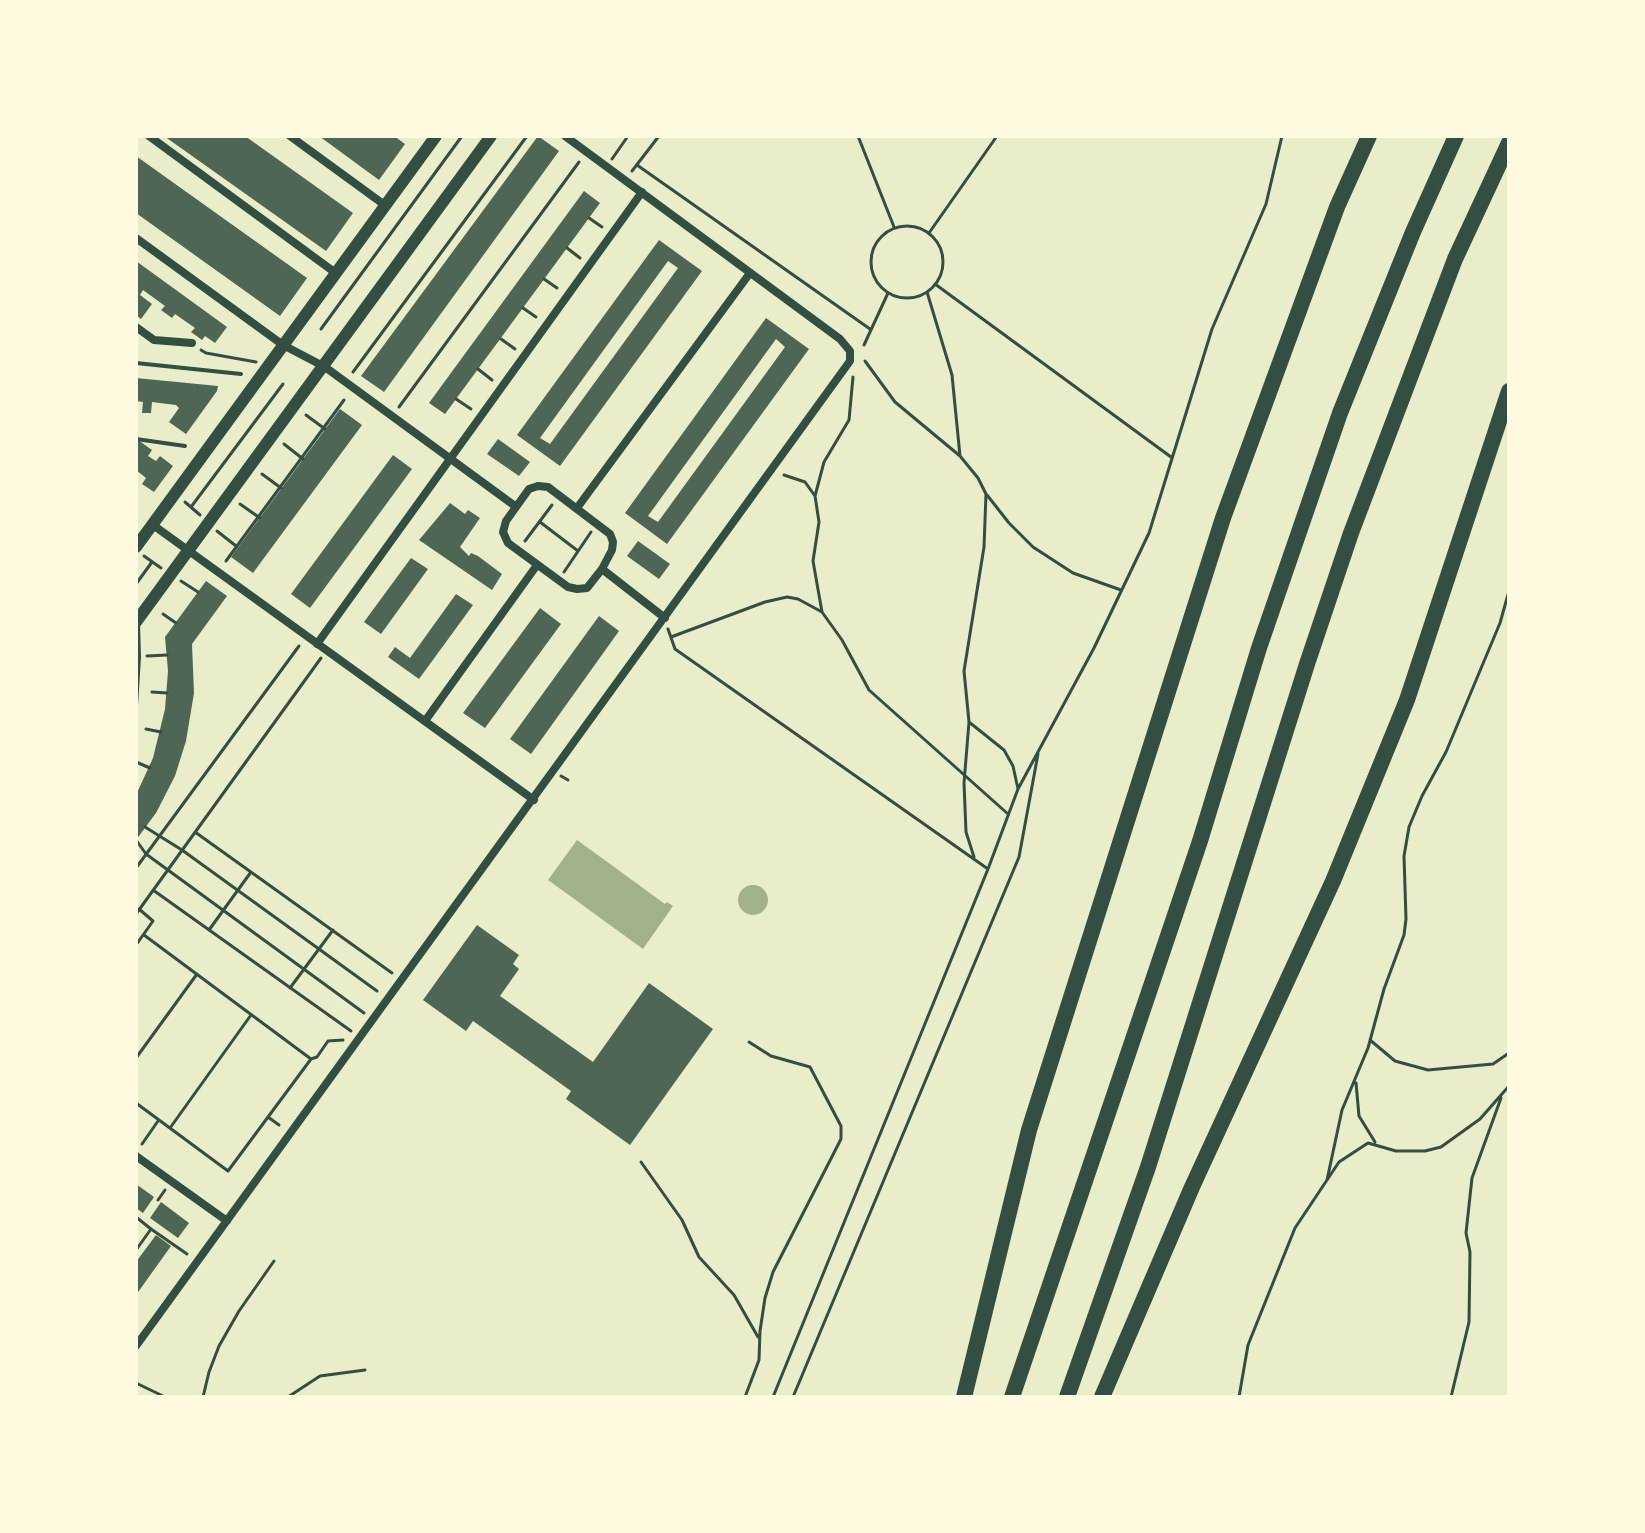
<!DOCTYPE html>
<style>
body{margin:0}
#map{position:relative;width:1645px;height:1533px;overflow:hidden;background:#e9edc9;font-family:Cabin,sans-serif}
canvas{display:block}
.frame{position:absolute;inset:0;border:138px solid #fefae0;pointer-events:none}
</style>
<div id="map">
<canvas width="1645" height="1533"></canvas>
<div class="frame"></div>
</div>
<script>
const ctx = document.querySelector('canvas').getContext('2d');
ctx.lineJoin = 'round';
function fill(path, color) { ctx.fillStyle = color; ctx.fill(path, 'evenodd'); }
const poly = rows => new Path2D(rows.map(r => 'M' + r).join(''));
function stroke(path, color, width, dash) { ctx.strokeStyle = color; ctx.lineWidth = width; ctx.lineCap = dash ? 'butt' : 'round'; ctx.setLineDash(dash || []); ctx.stroke(path); }
const water = poly([
 [577,840,665,904,667,902,673,906,643,949,548,880],
 '738 900a15 15 0 1 1 30 0a15 15 0 1 1-30 0Z'
]);
const building = poly([
 [164,136,245,136,353,213,326,251],
 [319,136,394,136,405,144,379,180],
 [538,136,559,151,384,392,361,376],
 [136,156,307,278,280,316,136,213],
 [584,191,600,203,445,414,429,403],
 [659,240,702,271,560,466,517,435],
 [668,261,678,268,550,444,540,438],
 [136,261,227,327,215,343,205,336,202,340,191,332,195,328,175,314,172,318,161,310,165,306,143,290,140,295,152,304,141,319,136,315],
 [766,318,809,349,667,544,625,513],
 [776,339,785,347,658,522,648,516],
 [136,378,218,386,217,391,186,434,169,422,179,408,176,405,152,402,151,413,142,413,143,402,136,401],
 [340,409,362,425,253,573,231,557],
 [498,439,530,462,519,476,487,454],
 [138,440,152,450,148,456,156,461,160,456,173,466,154,492,142,484,146,478,136,470],
 [393,455,412,469,310,608,291,594],
 [450,503,465,514,468,510,480,518,460,547,469,556,471,553,478,556,502,574,492,590,419,540],
 [638,541,670,564,659,579,627,556],
 [411,558,428,569,381,634,364,622],
 [206,581,227,596,192,644,194,693,186,741,175,776,156,813,136,840,136,795,153,758,165,709,168,671,165,637],
 [456,594,473,605,419,679,388,657,395,647,410,658],
 [540,608,561,624,485,728,463,713],
 [599,616,619,631,531,754,510,739],
 [477,925,519,955,513,964,519,969,500,996,593,1062,649,983,713,1029,630,1145,566,1099,571,1091,473,1021,466,1031,423,1000],
 [136,1184,154,1197,143,1213,136,1208],
 [161,1202,189,1223,178,1238,150,1218],
 [156,1235,171,1246,136,1295,136,1262]
]);
const path = poly([
 [858,136,894,227],
 [612,159,628,136],
 [637,165,870,329],
 [632,171,659,136],
 [589,218,602,227],
 '871 262a36 36 0 1 1 72 0a36 36 0 1 1-72 0Z',
 [929,233,997,136],
 [567,248,580,258],
 [544,279,557,288],
 [935,284,1171,457],
 [927,292,952,375,960,456,978,478,986,494,984,547,964,671,969,722,1004,750,1013,766,1018,789],
 [523,308,536,317],
 [321,329,462,136],
 [501,339,515,349],
 [864,345,888,293],
 [201,350,206,353,256,362],
 [865,361,895,402,960,456],
 [478,369,492,380],
 [353,372,527,136],
 [456,399,471,409],
 [399,407,579,162],
 [306,415,325,429],
 [284,444,303,459],
 [262,474,281,488],
 [784,475,805,482,815,496,819,522,813,561,822,612],
 [987,495,1009,523,1033,547,1073,573,1121,590],
 [815,496,824,462,849,420,853,377],
 [185,502,200,515],
 [240,504,260,518],
 [191,507,283,384],
 [540,522,578,551],
 [217,531,236,546],
 [525,541,552,505],
 [144,556,161,568],
 [226,561,344,400],
 [564,572,591,532],
 [181,581,198,592],
 [136,584,152,562],
 [163,614,176,623],
 [668,629,675,649,988,869],
 [671,637,765,602,787,597,798,599,822,612,842,640,869,690,1008,814],
 [147,656,167,655],
 [152,692,167,693],
 [969,722,964,783,966,832,974,857],
 [146,729,161,732],
 [136,762,150,768],
 [561,776,568,780],
 [145,827,182,850,377,991],
 [195,832,392,973],
 [136,840,146,854,364,1013],
 [136,868,299,646],
 [153,890,351,1031],
 [136,914,321,658],
 [209,930,251,872],
 [136,945,153,921,139,909],
 [290,988,333,930],
 [1370,1040,1395,1061,1428,1070,1493,1064,1509,1053],
 [136,1058,197,974],
 [311,1059,317,1057,328,1041,343,1040],
 [1356,1083,1359,1116,1375,1142],
 [136,1103,228,1171,311,1059,144,935],
 [268,1117,279,1125],
 [170,1128,251,1015],
 [142,1144,158,1121],
 [641,1162,682,1220,699,1257,734,1295,758,1337],
 [1327,1180,1342,1110,1368,1048,1384,989,1404,935,1406,919,1404,856,1409,827,1422,796,1446,752,1500,623,1509,591],
 [158,1200,165,1190],
 [136,1217,151,1229,136,1250],
 [151,1229,187,1254],
 [136,1383,165,1397],
 [203,1397,209,1372,219,1346,239,1311,274,1261],
 [288,1397,320,1376,365,1370],
 [745,1397,759,1360,760,1331,765,1298,773,1272,841,1139,841,1126,810,1067,771,1056,749,1042],
 [773,1397,988,869,1018,789,1094,648,1149,533,1212,329,1266,204,1282,136],
 [793,1397,1019,857,1038,754],
 [1239,1397,1248,1345,1295,1228,1339,1162,1368,1143,1396,1151,1425,1151,1441,1147,1480,1119,1509,1086],
 [1451,1397,1469,1322,1470,1252,1466,1233,1472,1178,1501,1098]
]);
const service = poly([
 [136,363,241,374],
 [136,439,185,446],
 [136,706,139,657,138,624]
]);
const minor = poly([
 [149,136,337,274],
 [290,136,386,206],
 [136,238,283,345,325,367,515,506],
 [136,327,154,340,192,343],
 [538,486,548,487,610,534,613,542,612,550,602,569,587,588,577,589,568,587,508,543,503,532,506,521,529,489,538,486],
 [577,508,750,273],
 [153,525,534,800],
 [602,569,665,618],
 [317,644,642,192],
 [425,721,537,565],
 [136,1156,227,1221],
 [136,1346,850,361,850,351,840,339,565,136]
]);
const secondary = poly([
 [136,547,436,136],
 [136,622,491,136]
]);
const motorway = poly([
 [964,1397,1029,1130,1223,518,1337,207,1369,136],
 [1012,1397,1200,841,1259,648,1340,413,1413,232,1456,136],
 [1067,1397,1148,1167,1307,664,1351,533,1455,259,1509,143],
 [1102,1397,1192,1187,1333,881,1407,700,1509,391]
]);
fill(water, '#a3b18a');
fill(building, '#4f6655');
stroke(path, '#344e41', 3);
stroke(service, '#344e41', 4);
stroke(minor, '#344e41', 8);
stroke(secondary, '#344e41', 12);
stroke(motorway, '#344e41', 16);
</script>
